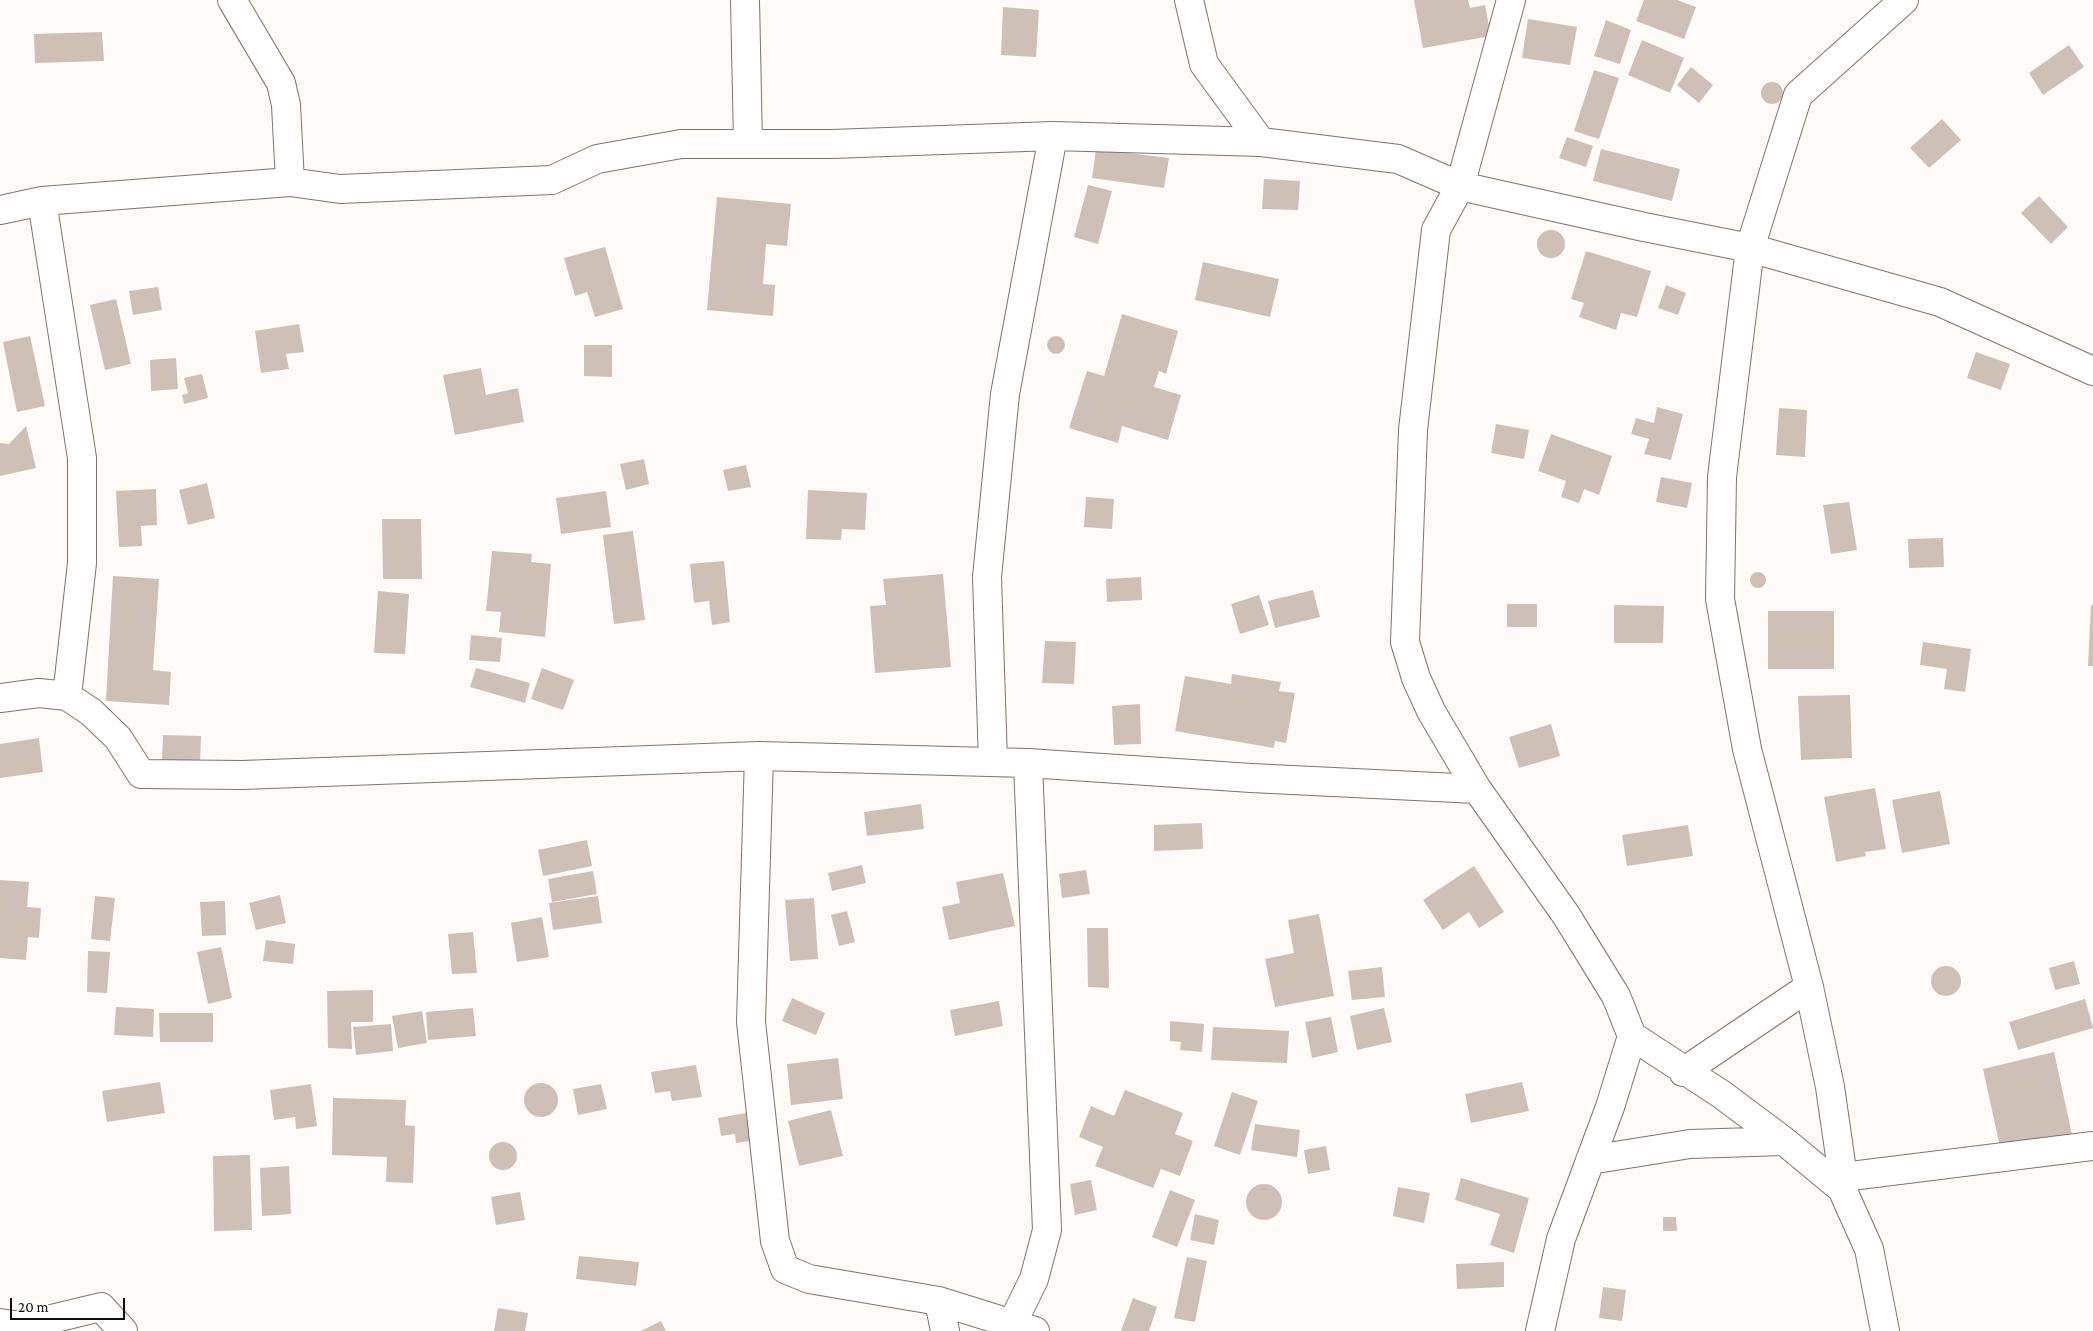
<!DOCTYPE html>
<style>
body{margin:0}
#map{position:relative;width:2093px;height:1331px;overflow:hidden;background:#fdfaf8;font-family:"Crimson Pro",serif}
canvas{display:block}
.scale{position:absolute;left:10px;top:1298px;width:115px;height:22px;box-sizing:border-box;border:2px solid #110c09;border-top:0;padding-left:6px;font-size:15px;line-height:18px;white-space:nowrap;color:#110c09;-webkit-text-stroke:4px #fff;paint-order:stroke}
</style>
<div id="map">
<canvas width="2093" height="1331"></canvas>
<div class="scale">20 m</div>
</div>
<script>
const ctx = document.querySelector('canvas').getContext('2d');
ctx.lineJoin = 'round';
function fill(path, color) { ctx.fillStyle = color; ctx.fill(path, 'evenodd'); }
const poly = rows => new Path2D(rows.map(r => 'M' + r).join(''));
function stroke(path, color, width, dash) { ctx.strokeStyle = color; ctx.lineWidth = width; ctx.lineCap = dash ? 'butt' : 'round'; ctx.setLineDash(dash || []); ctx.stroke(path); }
const building = poly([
 [1414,0,1468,0,1470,8,1485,5,1491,36,1423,48],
 [1644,0,1677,0,1696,7,1684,39,1636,21],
 [1003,7,1039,10,1036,57,1001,55],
 [1528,19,1577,27,1570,65,1522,58],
 [1606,20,1631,30,1620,64,1594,56],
 [102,32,104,61,35,63,34,34],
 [1642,40,1684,58,1670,93,1628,75],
 [2069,45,2084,67,2043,95,2029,73],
 [1691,67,1713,85,1699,103,1677,85],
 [1594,70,1619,78,1599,139,1574,131],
 '1761 93a11 11 0 1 1 22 0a11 11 0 1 1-22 0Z',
 [1942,119,1961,140,1929,168,1910,148],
 [1567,137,1593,146,1586,167,1559,158],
 [1096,149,1169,158,1164,188,1092,178],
 [1601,149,1680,169,1672,201,1593,181],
 [1264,179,1300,181,1298,210,1262,209],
 [1088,185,1112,191,1098,244,1074,237],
 [2039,196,2068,227,2051,244,2021,213],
 [717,197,791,204,787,246,766,244,763,284,775,285,773,316,707,310],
 '1537 244a14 14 0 1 1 28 0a14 14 0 1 1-28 0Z',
 [605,247,623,309,595,317,587,292,575,296,564,258],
 [1586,251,1651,271,1637,317,1621,313,1616,330,1579,317,1584,303,1571,299],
 [1203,262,1279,279,1270,317,1195,300],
 [1666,285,1686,293,1678,315,1658,308],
 [158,287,162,310,133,315,129,291],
 [116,299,131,364,105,370,90,305],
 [1122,314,1178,331,1166,374,1159,371,1154,387,1181,395,1168,440,1122,426,1118,443,1069,428,1087,371,1104,376],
 [299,324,304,352,286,354,289,369,261,373,255,331],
 [30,336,45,406,17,412,3,342],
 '1047 345a9 9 0 1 1 18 0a9 9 0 1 1-18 0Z',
 [584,345,612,345,612,377,584,376],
 [1976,352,2010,364,2001,390,1967,378],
 [176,358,178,389,151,391,150,360],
 [481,368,486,395,518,388,524,422,455,435,443,375],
 [202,374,208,398,184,404,182,395,188,393,184,378],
 [1657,407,1683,414,1671,460,1644,454,1649,439,1631,434,1636,418,1654,423],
 [1779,408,1807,410,1805,457,1776,455],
 [1496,424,1529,430,1524,459,1491,453],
 [26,426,36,468,0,476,0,443,9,444],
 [1551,434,1612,456,1599,495,1584,489,1579,503,1561,497,1566,481,1538,471],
 [644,459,649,484,626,490,620,464],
 [746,465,751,487,728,491,723,470],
 [1661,477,1692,483,1687,508,1656,502],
 [207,483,215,518,188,525,179,490],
 [156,489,157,525,141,526,142,546,119,547,116,491],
 [808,490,867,493,865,530,842,529,841,540,806,539],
 [606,491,611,527,561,534,556,498],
 [1086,497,1114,499,1112,529,1084,527],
 [1849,502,1857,550,1831,554,1823,505],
 [382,519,421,519,422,579,383,579],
 [633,531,645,620,614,624,603,535],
 [1943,538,1944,567,1909,568,1908,539],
 [492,551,532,554,531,562,551,564,545,637,499,632,501,612,486,611],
 [724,561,730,622,712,625,709,601,694,603,690,564],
 '1750 580a8 8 0 1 1 16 0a8 8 0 1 1-16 0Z',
 [943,574,951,667,875,673,870,606,886,605,883,579],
 [113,576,159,579,153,670,171,672,169,705,106,701],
 [1141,577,1142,600,1107,602,1106,579],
 [1313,590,1320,617,1275,628,1268,601],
 [378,591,409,594,405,654,374,653],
 [1259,595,1269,625,1240,634,1231,604],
 [1507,604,1537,604,1537,627,1507,627],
 [1614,605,1664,606,1663,643,1614,643],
 [2091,605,2093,605,2093,666,2088,666],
 [1768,611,1834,611,1834,669,1768,669],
 [471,635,502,638,500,662,469,660],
 [1045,641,1076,642,1074,684,1042,683],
 [1923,642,1971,649,1965,692,1944,689,1947,669,1920,665],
 [476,668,530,683,525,703,470,687],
 [542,668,574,680,563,710,531,699],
 [1232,674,1281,682,1279,691,1295,693,1286,743,1275,741,1274,748,1175,731,1185,676,1231,684],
 [1850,695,1852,758,1801,760,1798,696],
 [1140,704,1141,744,1114,745,1112,706],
 [1551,724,1560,756,1519,768,1509,737],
 [163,735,201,736,200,762,162,761],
 [39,738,43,772,0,778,0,744],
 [1875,788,1886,849,1865,852,1866,856,1836,862,1824,797],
 [1940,791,1950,844,1902,853,1892,800],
 [921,804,924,829,867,836,864,812],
 [1202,823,1203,849,1154,851,1154,825],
 [1688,825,1693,856,1627,866,1622,835],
 [587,840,592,866,543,876,538,850],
 [862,865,866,883,832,891,828,873],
 [1474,866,1504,912,1479,928,1469,912,1443,930,1423,900],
 [1086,870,1090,894,1062,898,1059,874],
 [593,871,597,894,552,902,548,879],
 [1003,873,1015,926,949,940,942,907,960,903,956,882],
 [0,880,29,882,27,907,41,908,39,938,28,937,26,960,0,958],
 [280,895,286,923,256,930,249,903],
 [95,896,115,898,110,941,91,939],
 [598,896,602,923,553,930,549,903],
 [814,898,818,959,790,961,785,900],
 [225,901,226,935,202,936,200,902],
 [847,911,855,942,839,946,831,915],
 [1319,914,1334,996,1275,1007,1265,959,1294,953,1288,920],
 [542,917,549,957,517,962,511,923],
 [1087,928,1108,928,1109,988,1088,987],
 [473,932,477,973,452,974,448,934],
 [266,940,295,944,293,964,263,961],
 [221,947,232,998,208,1004,197,952],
 [88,951,110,952,107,993,87,992],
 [2074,961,2080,984,2055,990,2049,968],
 '1931 981a15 15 0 1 1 30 0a15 15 0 1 1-30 0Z',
 [1382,967,1385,997,1352,1000,1348,971],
 [373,990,373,1022,351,1022,352,1049,328,1048,327,991],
 [792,998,825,1013,816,1035,782,1021],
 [2085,999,2093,1028,2018,1050,2009,1022],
 [999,1001,1003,1026,955,1036,950,1010],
 [116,1007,154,1009,153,1037,114,1035],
 [473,1008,476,1036,428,1040,426,1012],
 [1384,1008,1392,1042,1357,1050,1350,1016],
 [422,1011,427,1043,398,1048,392,1016],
 [159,1013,213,1013,213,1042,160,1042],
 [1331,1017,1338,1052,1312,1058,1305,1022],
 [1170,1021,1204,1024,1202,1052,1180,1050,1181,1042,1170,1041],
 [391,1024,393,1051,356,1055,353,1027],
 [1213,1027,1289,1031,1287,1063,1211,1060],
 [2054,1052,2073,1139,2002,1156,1983,1069],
 [838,1058,843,1099,791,1105,787,1064],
 [696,1065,702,1097,672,1101,670,1091,655,1093,651,1072],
 [160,1082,165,1113,107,1122,102,1091],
 [1522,1082,1529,1111,1471,1123,1465,1094],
 '524 1100a17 17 0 1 1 34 0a17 17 0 1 1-34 0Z',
 [311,1084,317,1126,296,1129,295,1117,274,1120,270,1090],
 [601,1084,607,1109,578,1115,573,1089],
 [1125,1090,1183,1113,1175,1134,1193,1141,1180,1176,1161,1169,1153,1188,1095,1166,1103,1147,1079,1137,1091,1106,1114,1116],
 [1232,1092,1258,1101,1240,1155,1214,1146],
 [333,1098,406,1100,405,1125,415,1126,413,1183,386,1182,387,1157,332,1155],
 [831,1110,843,1156,799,1166,788,1121],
 [746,1113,750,1141,736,1143,735,1134,721,1136,718,1118],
 [1255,1124,1300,1130,1297,1157,1251,1150],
 '489 1156a14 14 0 1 1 28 0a14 14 0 1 1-28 0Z',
 [1326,1146,1330,1170,1308,1174,1304,1150],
 [250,1155,252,1230,214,1231,213,1156],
 [289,1166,291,1214,262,1216,260,1168],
 [1461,1178,1529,1198,1514,1253,1490,1245,1500,1214,1455,1200],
 [1091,1180,1097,1210,1075,1215,1070,1184],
 '1246 1202a18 18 0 1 1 36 0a18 18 0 1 1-36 0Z',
 [1398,1187,1430,1193,1424,1223,1393,1216],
 [1170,1190,1195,1200,1177,1247,1152,1237],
 [520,1192,525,1220,496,1225,491,1197],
 [1195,1214,1219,1220,1214,1245,1190,1240],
 [1663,1217,1676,1217,1677,1231,1663,1231],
 [579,1256,639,1262,636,1286,576,1279],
 [1187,1257,1207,1261,1195,1322,1174,1318],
 [1504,1262,1504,1287,1457,1289,1456,1264],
 [1603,1287,1626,1290,1622,1321,1599,1318],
 [1133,1298,1157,1307,1149,1331,1121,1331],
 [498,1308,528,1313,525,1331,494,1331],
 [661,1321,666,1331,641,1331]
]);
const street = poly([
 [232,0,281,83,286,105,290,182],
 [745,0,748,143],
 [1189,0,1204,64,1261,142,1398,159,1460,186,1436,230,1413,430,1405,642,1416,678,1431,711,1477,789,1566,915,1616,996,1632,1036,1610,1107,1561,1239,1540,1331],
 [1511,0,1460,186,1644,227,1750,248,1940,302,2093,371],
 [42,201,82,458,82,563,67,696],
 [0,210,42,201,290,182,340,189,552,180,597,159,681,144,832,144,1053,136,1261,142],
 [0,698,39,693,67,696,91,712,118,738,141,774,242,775,759,756],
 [993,762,987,577,1005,394,1053,136],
 [1632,1036,1721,1094,1784,1141,1842,1189,1869,1249,1885,1331],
 [1683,1072,1809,987],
 [1590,1160,1690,1144,1784,1141],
 [1843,1177,2093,1146],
 [1842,1189,1843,1177,1830,1087,1809,987,1747,749,1720,599,1722,477,1750,248,1798,95,1904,0],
 [939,1301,1035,1331],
 [0,1323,22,1326,101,1307,123,1331],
 [1012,1324,1034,1279,1047,1230,1028,763],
 [945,1331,939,1301,809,1279,785,1269,775,1241,751,1022,759,756,1028,763,1251,778,1477,789]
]);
fill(building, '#cfc0b7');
stroke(street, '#80736b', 30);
stroke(street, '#fff', 28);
</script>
